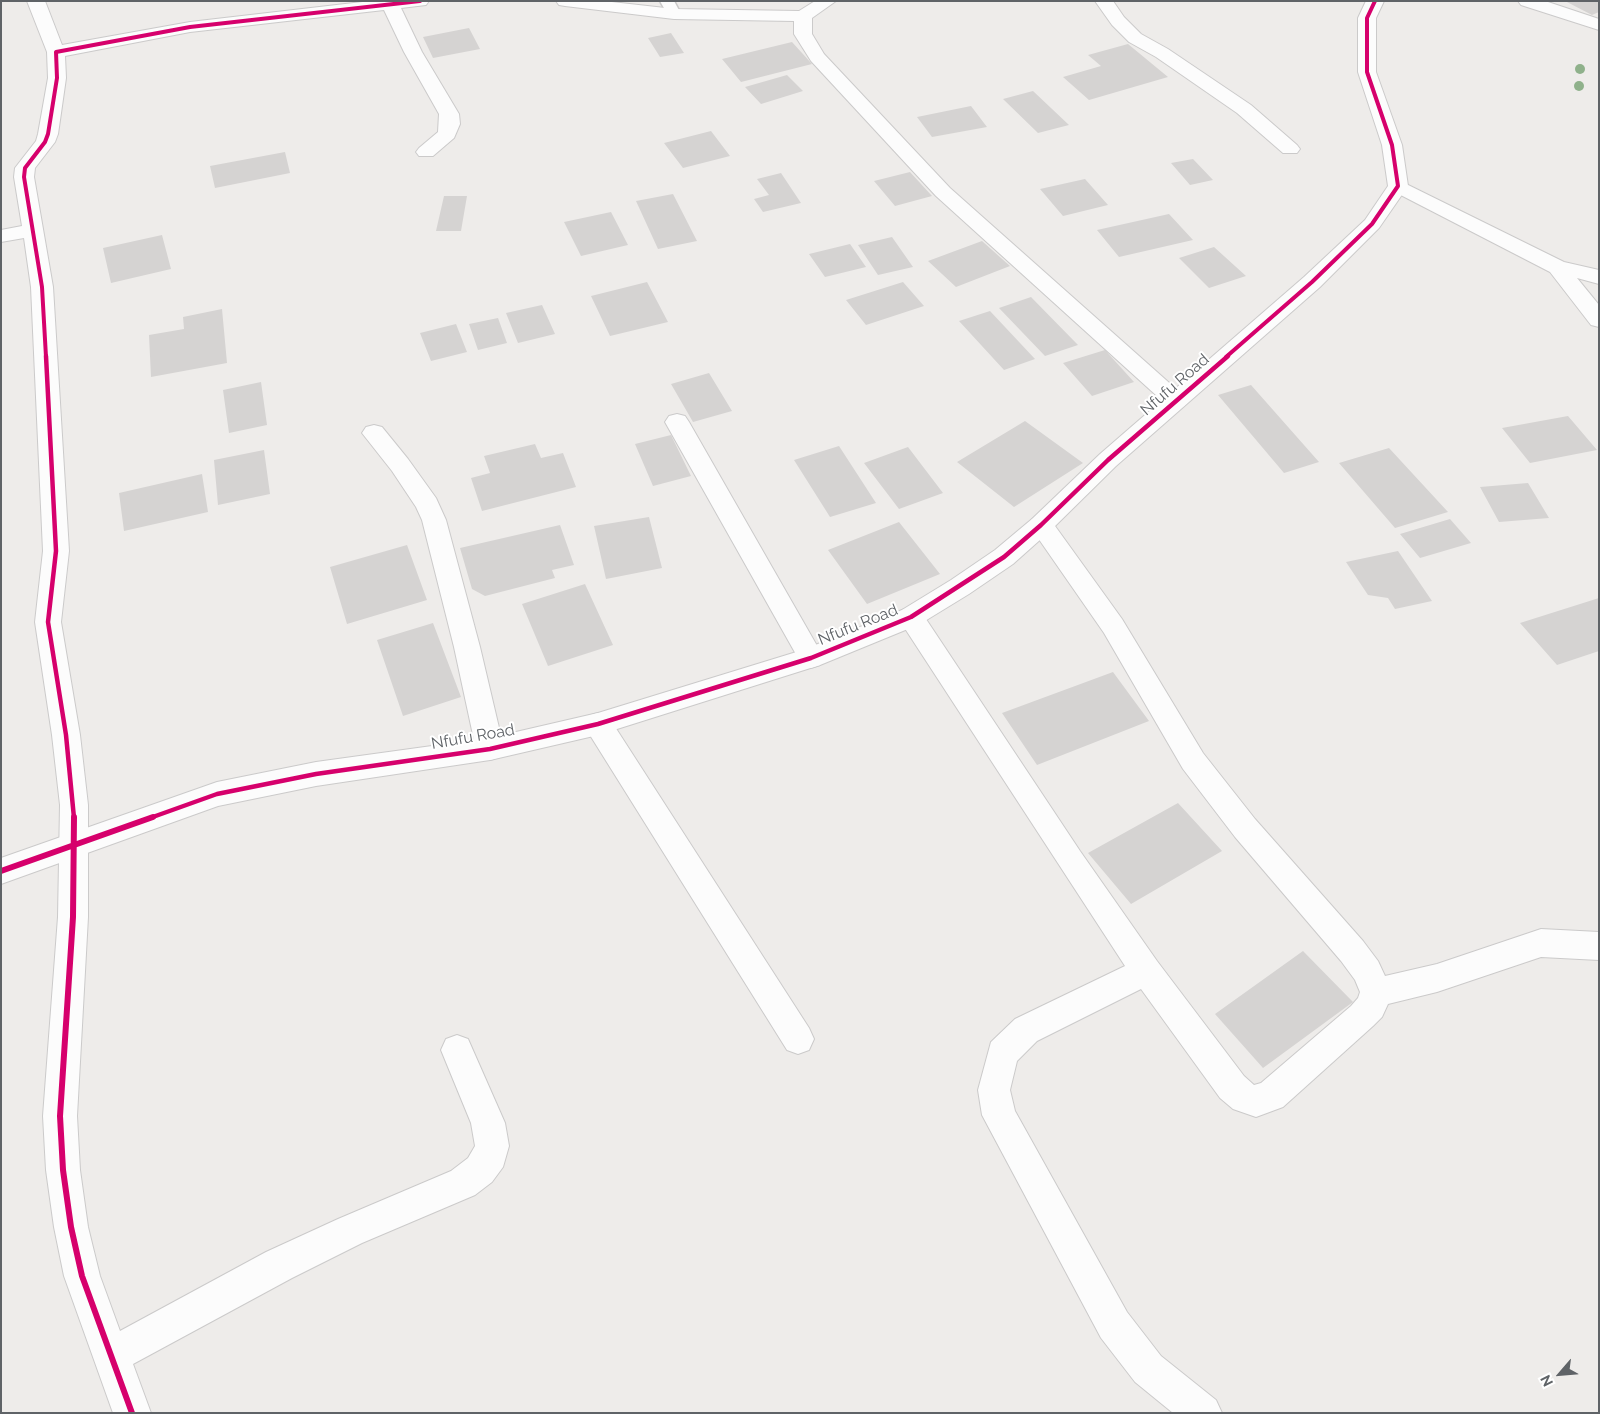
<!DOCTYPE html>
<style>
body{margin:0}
#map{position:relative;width:1600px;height:1414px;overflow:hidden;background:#eeecea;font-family:Raleway,sans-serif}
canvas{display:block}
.frame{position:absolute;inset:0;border:2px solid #5f6367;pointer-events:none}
.north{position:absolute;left:1535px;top:1349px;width:50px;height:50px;-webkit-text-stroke:4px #fff;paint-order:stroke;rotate:243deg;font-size:14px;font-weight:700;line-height:20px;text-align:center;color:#5f6367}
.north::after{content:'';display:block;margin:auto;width:18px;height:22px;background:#5f6367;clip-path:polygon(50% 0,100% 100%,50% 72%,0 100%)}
</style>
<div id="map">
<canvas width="1600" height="1414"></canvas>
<div class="frame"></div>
<div class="north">N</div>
</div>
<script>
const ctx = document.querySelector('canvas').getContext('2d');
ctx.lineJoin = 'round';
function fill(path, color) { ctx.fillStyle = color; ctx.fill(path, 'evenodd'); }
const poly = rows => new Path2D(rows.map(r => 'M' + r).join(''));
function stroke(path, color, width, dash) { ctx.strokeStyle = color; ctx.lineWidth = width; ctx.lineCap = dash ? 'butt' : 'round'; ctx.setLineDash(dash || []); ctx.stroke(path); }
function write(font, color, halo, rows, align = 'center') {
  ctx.font = font + ' Raleway,sans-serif'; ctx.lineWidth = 4; ctx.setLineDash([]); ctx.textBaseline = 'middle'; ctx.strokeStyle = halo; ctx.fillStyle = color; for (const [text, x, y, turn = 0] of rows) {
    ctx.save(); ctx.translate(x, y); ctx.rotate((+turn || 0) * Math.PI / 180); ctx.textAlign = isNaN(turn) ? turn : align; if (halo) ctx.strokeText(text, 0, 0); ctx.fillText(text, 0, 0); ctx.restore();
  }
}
const building = poly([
 [1565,1,1599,1,1599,12,1592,15],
 [469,28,480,49,433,58,423,37],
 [671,33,684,53,660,57,648,38],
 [792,42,812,64,741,82,722,59],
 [1128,44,1168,77,1089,100,1063,77,1101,66,1088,55],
 [787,75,803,91,761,104,745,87],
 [1033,91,1069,125,1038,133,1003,99],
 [971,106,987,127,932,137,917,117],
 [711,131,730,156,683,168,664,143],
 [285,152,290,173,215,188,210,166],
 [1193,159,1213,180,1190,185,1171,163],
 [910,172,932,196,895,206,874,181],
 [781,173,801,203,763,212,754,199,769,195,757,179],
 [1085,179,1108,205,1063,216,1040,189],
 [673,194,697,241,658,249,636,201],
 [444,196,467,196,461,231,436,231],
 [611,212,628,245,581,256,564,222],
 [1169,214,1193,240,1119,257,1097,230],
 [162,235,171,269,111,283,103,248],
 [892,237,913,267,878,275,858,245],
 [982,241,1010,266,956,287,928,261],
 [850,244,866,267,825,277,809,254],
 [1214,247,1246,276,1209,288,1179,258],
 [647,282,668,322,610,336,591,296],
 [903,282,924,306,866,325,846,300],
 [1031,297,1078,345,1045,356,999,308],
 [542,305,555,334,518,343,506,313],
 [222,309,227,363,151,377,149,335,184,329,183,317],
 [990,311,1035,359,1004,370,959,321],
 [498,318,507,343,478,350,469,324],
 [456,324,467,352,431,361,420,333],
 [1105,350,1134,382,1092,396,1063,363],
 [709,373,732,411,693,422,671,384],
 [261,382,267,425,229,433,223,390],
 [1251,385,1319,462,1284,473,1218,395],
 [1568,416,1597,450,1530,463,1502,428],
 [1025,421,1083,463,1014,507,957,462],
 [671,435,691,476,653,486,635,444],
 [535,444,541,458,563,453,576,487,482,511,471,478,490,473,484,456],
 [839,446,876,503,830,517,794,460],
 [908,447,943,493,899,509,864,463],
 [1389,448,1448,512,1395,528,1339,463],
 [264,450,270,494,218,505,214,460],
 [202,474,208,512,124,531,119,493],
 [1528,483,1549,518,1499,522,1480,487],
 [649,517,662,568,606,579,594,526],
 [1450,519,1471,543,1420,558,1400,534],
 [899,522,940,574,867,604,828,550],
 [560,525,574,565,552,570,555,578,485,596,472,589,460,548],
 [407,545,427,600,347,624,330,567],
 [1398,551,1432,601,1395,609,1388,598,1368,595,1346,562],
 [585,584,613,645,548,666,522,604],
 [1599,598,1599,651,1557,665,1520,623],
 [433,623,461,697,403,716,377,640],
 [1113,672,1149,721,1037,765,1002,713],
 [1178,803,1222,851,1131,904,1088,853],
 [1303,951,1353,1002,1263,1068,1215,1014]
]);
const service = poly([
 [660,1,674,1,681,14,679,17,669,17,660,1]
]);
const minor = poly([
 [27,1,45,1,62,45,190,22,371,1,429,1,426,5,401,8,422,52,459,114,460,124,454,138,433,156,419,156,416,152,419,148,438,132,439,114,404,52,384,10,190,32,65,56,66,78,58,134,55,142,35,168,34,177,53,287,69,551,61,622,80,735,88,805,88,917,77,1116,80,1170,88,1227,100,1276,120,1331,266,1252,338,1219,451,1171,468,1158,475,1146,471,1123,441,1050,446,1039,457,1035,468,1039,505,1123,509,1146,503,1167,492,1182,475,1195,362,1243,292,1278,133,1364,151,1413,113,1413,64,1276,54,1227,46,1170,43,1116,58,917,60,805,52,735,35,622,43,551,31,287,24,238,1,242,1,230,22,226,14,177,15,168,36,141,38,134,48,78,47,52,27,1],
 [556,1,603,1,674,9,799,11,815,1,836,1,812,18,812,34,824,54,950,188,1184,396,1188,401,1184,406,1176,409,1168,406,936,196,811,61,794,34,794,21,674,19,565,6,559,5,556,1],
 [1095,1,1113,1,1124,17,1141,34,1168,49,1251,105,1297,145,1300,149,1297,153,1283,153,1237,113,1156,57,1129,42,1112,25,1095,1],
 [1518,1,1545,1,1599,19,1599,30,1521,5,1518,1],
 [1398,180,1564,262,1599,270,1599,284,1577,278,1599,305,1599,327,1591,325,1550,272,1391,190,1388,186,1391,182,1398,180],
 [677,414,685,416,689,422,820,651,824,658,820,665,811,668,802,665,665,422,669,416,677,414],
 [374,425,382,427,408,459,436,498,446,520,480,647,504,749,500,757,490,760,480,757,476,749,454,647,422,520,416,507,392,471,362,433,366,427,374,425],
 [1041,516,1050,519,1122,619,1203,753,1255,819,1363,941,1378,961,1385,976,1437,964,1541,929,1599,932,1599,960,1541,957,1437,992,1388,1004,1382,1017,1373,1026,1283,1107,1256,1117,1233,1109,1220,1098,1141,989,1037,1041,1017,1061,1010,1090,1015,1111,1127,1312,1161,1356,1216,1400,1222,1413,1173,1413,1135,1382,1101,1338,982,1115,978,1090,991,1042,1015,1019,1125,966,902,624,898,617,902,610,911,607,920,610,1080,851,1157,961,1244,1076,1254,1085,1261,1083,1351,1006,1358,998,1360,992,1355,980,1341,961,1235,837,1183,769,1104,633,1029,525,1032,519,1041,516],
 [598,713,608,716,809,1028,814,1039,809,1050,798,1054,787,1050,588,732,584,724,588,716,598,713]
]);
const tertiary = poly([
 [1366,1,1384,1,1376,18,1376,72,1402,145,1408,186,1379,228,1320,287,1116,466,1050,531,1013,564,969,594,920,624,820,665,598,735,490,760,316,786,218,806,1,884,1,858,217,782,316,762,490,738,598,713,803,650,902,610,951,580,995,550,1032,519,1100,454,1304,277,1365,220,1388,186,1382,145,1358,72,1358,18,1366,1]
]);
const cyclewayFar2 = poly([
 [46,357,42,287,24,177,25,168,45,142,48,134,57,78,56,52,190,27,420,1],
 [1226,357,1312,282,1372,224,1398,186,1392,145,1367,72,1367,18,1375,1]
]);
const cyclewayFar1 = poly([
 [46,356,56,551,48,622,66,735,74,818],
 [150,818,217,794,316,774,490,749,598,724,811,658,911,617,1004,557,1041,525,1108,460,1228,356]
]);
const cycleway = poly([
 [74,817,73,917,60,1116,63,1170,71,1227,82,1276,132,1413],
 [1,871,153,817]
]);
const trees = [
 [1580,69],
 [1579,86]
];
const streetNames = [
 ["Nfufu Road",1175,385,-41],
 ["Nfufu Road",858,625,-22],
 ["Nfufu Road",473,737,-10]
];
fill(building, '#d5d3d2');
stroke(service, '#cbcaca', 3);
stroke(minor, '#cbcaca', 2);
stroke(tertiary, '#cbcaca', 2);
fill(service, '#fcfcfc');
fill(minor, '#fcfcfc');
fill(tertiary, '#fcfcfc');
stroke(cyclewayFar2, '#d6006c', 4);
stroke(cyclewayFar1, '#d6006c', 4.5);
stroke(cycleway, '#d6006c', 6);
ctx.fillStyle = '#8fb18b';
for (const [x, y] of trees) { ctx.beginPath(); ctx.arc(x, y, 5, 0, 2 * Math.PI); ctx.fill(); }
write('16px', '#5f6367', '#fff', streetNames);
</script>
